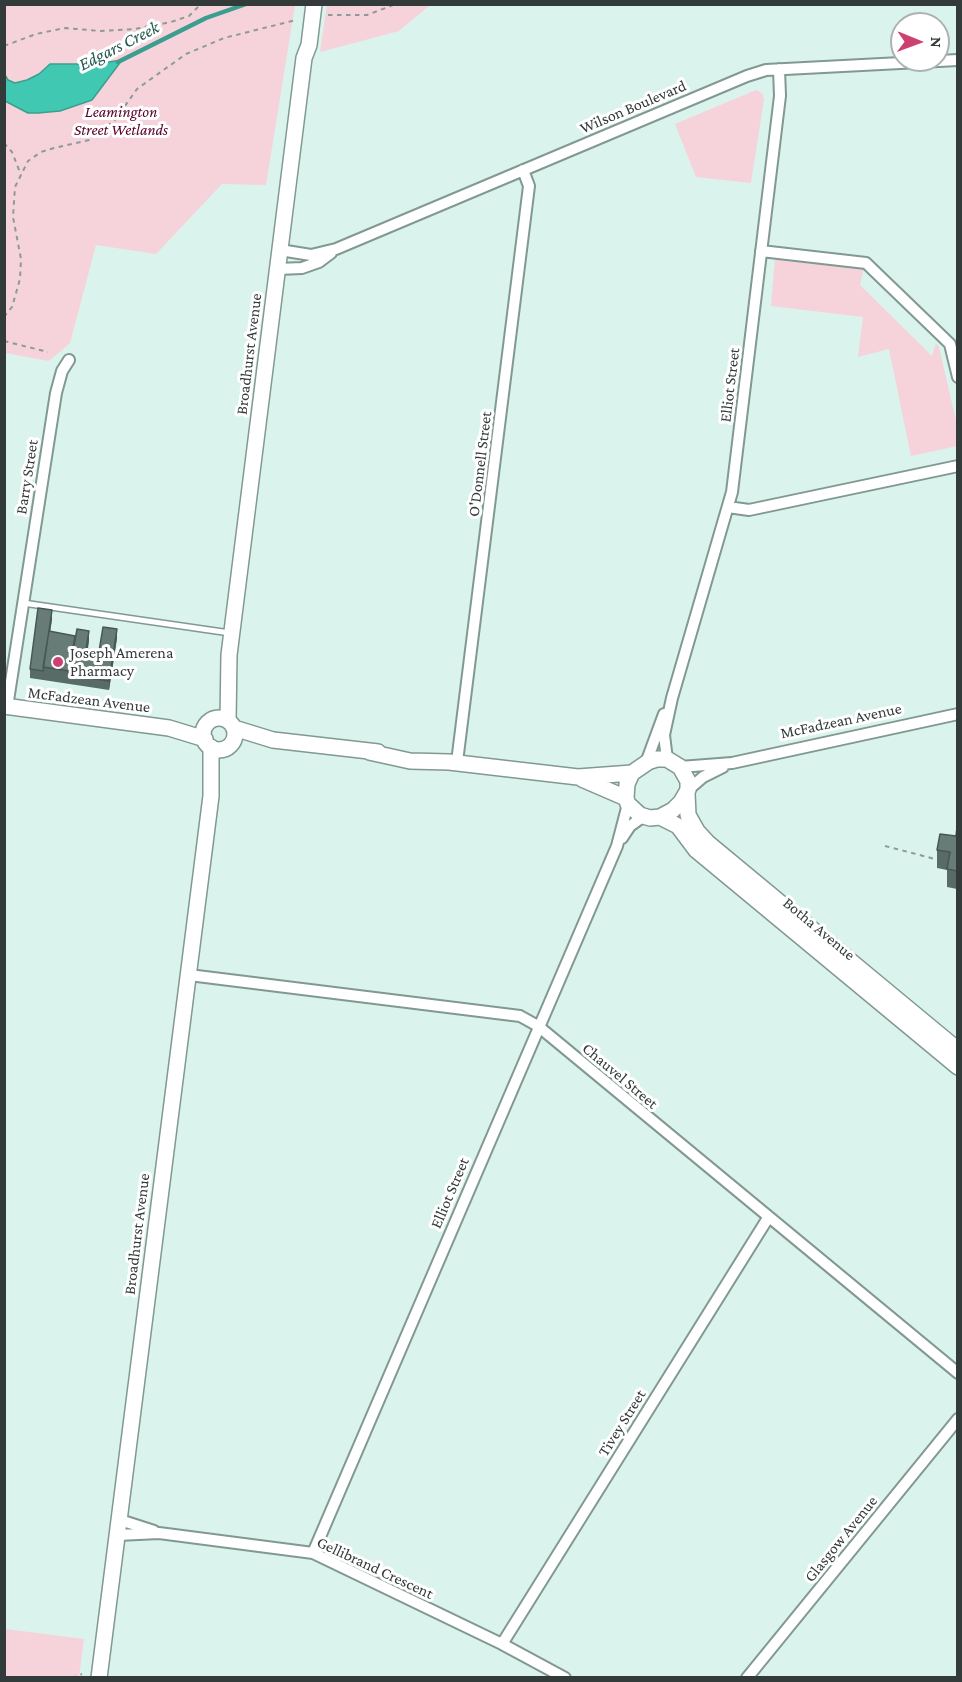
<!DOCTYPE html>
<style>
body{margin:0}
#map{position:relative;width:962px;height:1682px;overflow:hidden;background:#dbf3ed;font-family:"Crimson Pro",serif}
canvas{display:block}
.frame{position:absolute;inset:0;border:6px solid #323b39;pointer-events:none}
.north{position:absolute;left:890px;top:12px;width:60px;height:60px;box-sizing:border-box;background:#fff;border:2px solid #adb1b0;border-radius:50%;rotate:91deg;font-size:16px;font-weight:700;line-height:24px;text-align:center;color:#323b39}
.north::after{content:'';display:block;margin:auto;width:21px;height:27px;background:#cd4070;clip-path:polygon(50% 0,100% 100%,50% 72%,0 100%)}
</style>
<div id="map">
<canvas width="962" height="1682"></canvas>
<div class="frame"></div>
<div class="north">N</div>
</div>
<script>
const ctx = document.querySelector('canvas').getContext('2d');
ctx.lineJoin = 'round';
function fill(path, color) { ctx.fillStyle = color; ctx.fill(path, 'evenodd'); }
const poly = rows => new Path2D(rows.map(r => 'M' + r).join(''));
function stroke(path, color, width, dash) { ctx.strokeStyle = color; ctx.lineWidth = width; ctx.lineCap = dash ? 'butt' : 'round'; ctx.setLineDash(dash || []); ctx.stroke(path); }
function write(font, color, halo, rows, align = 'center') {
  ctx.font = font + ' "Crimson Pro",serif'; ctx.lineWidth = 6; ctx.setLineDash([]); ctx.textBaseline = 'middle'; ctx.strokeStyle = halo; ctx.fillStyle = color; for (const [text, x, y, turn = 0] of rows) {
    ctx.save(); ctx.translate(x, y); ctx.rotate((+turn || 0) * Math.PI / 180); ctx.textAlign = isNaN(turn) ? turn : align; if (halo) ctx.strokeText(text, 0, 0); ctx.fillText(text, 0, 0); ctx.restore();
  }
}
const green = poly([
 [4,5,295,5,266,185,222,184,156,254,96,245,70,343,49,361,5,353],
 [327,5,327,4,430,5,399,31,320,52],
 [756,90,762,93,764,99,751,183,696,177,675,124],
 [775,258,864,268,860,285,932,356,936,343,939,347,957,425,957,446,911,456,889,349,858,357,863,317,771,306],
 [5,1629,84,1639,79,1677,5,1677]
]);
const water = poly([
 [122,60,92,100,60,111,38,113,28,113,5,101,5,75,8,80,15,83,27,80,39,74,50,64,96,64,122,60]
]);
const stream = poly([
 [118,62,206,18,246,4]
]);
const path = poly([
 [328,15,367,15,396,4],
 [4,46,36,34,65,28,100,31,135,29,171,22,189,16,201,4],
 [4,143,12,152,21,175],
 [4,317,12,307,20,279,21,259,13,217,15,187,28,161,41,152,54,148,89,140,115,120,137,89,186,54,224,38,296,20],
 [4,341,48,352],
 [885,846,939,860],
 [72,1678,82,1674]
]);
const lane = poly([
 [23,603,230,633]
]);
const street = poly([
 [280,250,311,255,336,249,747,76,766,70,958,60],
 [761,251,866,263,950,344,958,377],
 [278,269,302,268,319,262,331,253],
 [728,507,749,510,958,466],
 [7,707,56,393,62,371,69,360],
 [667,759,664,735,672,698,732,492,780,96,779,69],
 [457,762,529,186,523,170],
 [646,763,664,714],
 [680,767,732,763,958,714],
 [688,790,703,777,723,767],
 [622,838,630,826,644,816],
 [189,975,520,1016,538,1026,958,1373],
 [120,1520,154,1531],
 [118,1535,159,1533,313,1553,502,1644,565,1678],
 [313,1553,617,846,628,804],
 [502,1644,768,1218],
 [747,1678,958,1419]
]);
const secondary = poly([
 [4,706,169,728,205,739],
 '203 734a16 16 0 1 1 32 0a16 16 0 1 1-32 0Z',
 [228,721,229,655,304,58,309,45,314,4],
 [234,728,273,740,378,752],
 [369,752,410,761,449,762,578,777,632,773],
 [657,759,667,759,680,767,688,781,688,790,681,802,673,810,660,817,650,818,640,815,628,804,626,798,627,784,632,773,648,762,657,759],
 [582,779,626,798],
 [687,793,688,815,697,831,708,843,958,1050],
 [660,817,678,826,696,850,958,1067],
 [99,1678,211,796,211,747]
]);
const wall = poly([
 [52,619,50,632,89,640,88,649,99,651,117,638,109,690,30,678,30,669],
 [957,827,957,889,947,887,947,870,937,868,937,850,956,836]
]);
const shadedWall = poly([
 [52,610,52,619,45,667,44,667],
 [117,629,117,638,109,690,109,681],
 [89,631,89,640,86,658,86,649]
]);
const building = poly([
 [38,608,52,610,43,671,30,669,38,608],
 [103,627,117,629,109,681,69,675,77,629,89,631,86,649,99,651,103,627],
 [49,631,75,636,69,671,43,667,49,631],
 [957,827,957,871,947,869,950,852,937,850,940,834,956,836,957,827]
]);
const markers = [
 [58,662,6,"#cd4070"]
];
const streetNames = [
 ["Wilson Boulevard",633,107,-23],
 ["Broadhurst Avenue",249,354,-83],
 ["Elliot Street",730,385,-83],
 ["O'Donnell Street",480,464,-83],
 ["Barry Street",27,477,-81],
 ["McFadzean Avenue",89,700,7],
 ["McFadzean Avenue",841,721,-12],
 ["Botha Avenue",819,929,40],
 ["Chauvel Street",620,1076,40],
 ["Elliot Street",450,1193,-67],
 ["Broadhurst Avenue",137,1234,-83],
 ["Tivey Street",622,1423,-58],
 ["Glasgow Avenue",841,1539,-51],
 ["Gellibrand Crescent",375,1568,25]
];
const parkNames = [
 ["Leamington",121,112],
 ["Street Wetlands",121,130]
];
const poiNames = [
 ["Joseph Amerena",70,653],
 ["Pharmacy",70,671]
];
const waterNames = [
 ["Edgars Creek",119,46,-27]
];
fill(green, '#f6d2da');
fill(water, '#41c8b3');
stroke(water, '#3c9e8e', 1.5);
stroke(stream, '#3c9e8e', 4.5);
stroke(lane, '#829893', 8);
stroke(street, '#829893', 14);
stroke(secondary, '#829893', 18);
stroke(path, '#8b9c98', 2, [4.5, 4.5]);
stroke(lane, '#fff', 5);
stroke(street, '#fff', 10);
stroke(secondary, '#fff', 15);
fill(wall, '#596b66');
fill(shadedWall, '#485753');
fill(building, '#677c77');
stroke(building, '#485753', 1.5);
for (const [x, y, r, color] of markers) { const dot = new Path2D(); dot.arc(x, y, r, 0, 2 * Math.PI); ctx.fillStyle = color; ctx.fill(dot); stroke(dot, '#fff', 2); }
write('16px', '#323b39', '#fff', streetNames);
write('italic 16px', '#590127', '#fff', parkNames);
write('16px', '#323b39', '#fff', poiNames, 'left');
write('italic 18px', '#1f564d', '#fff', waterNames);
</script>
